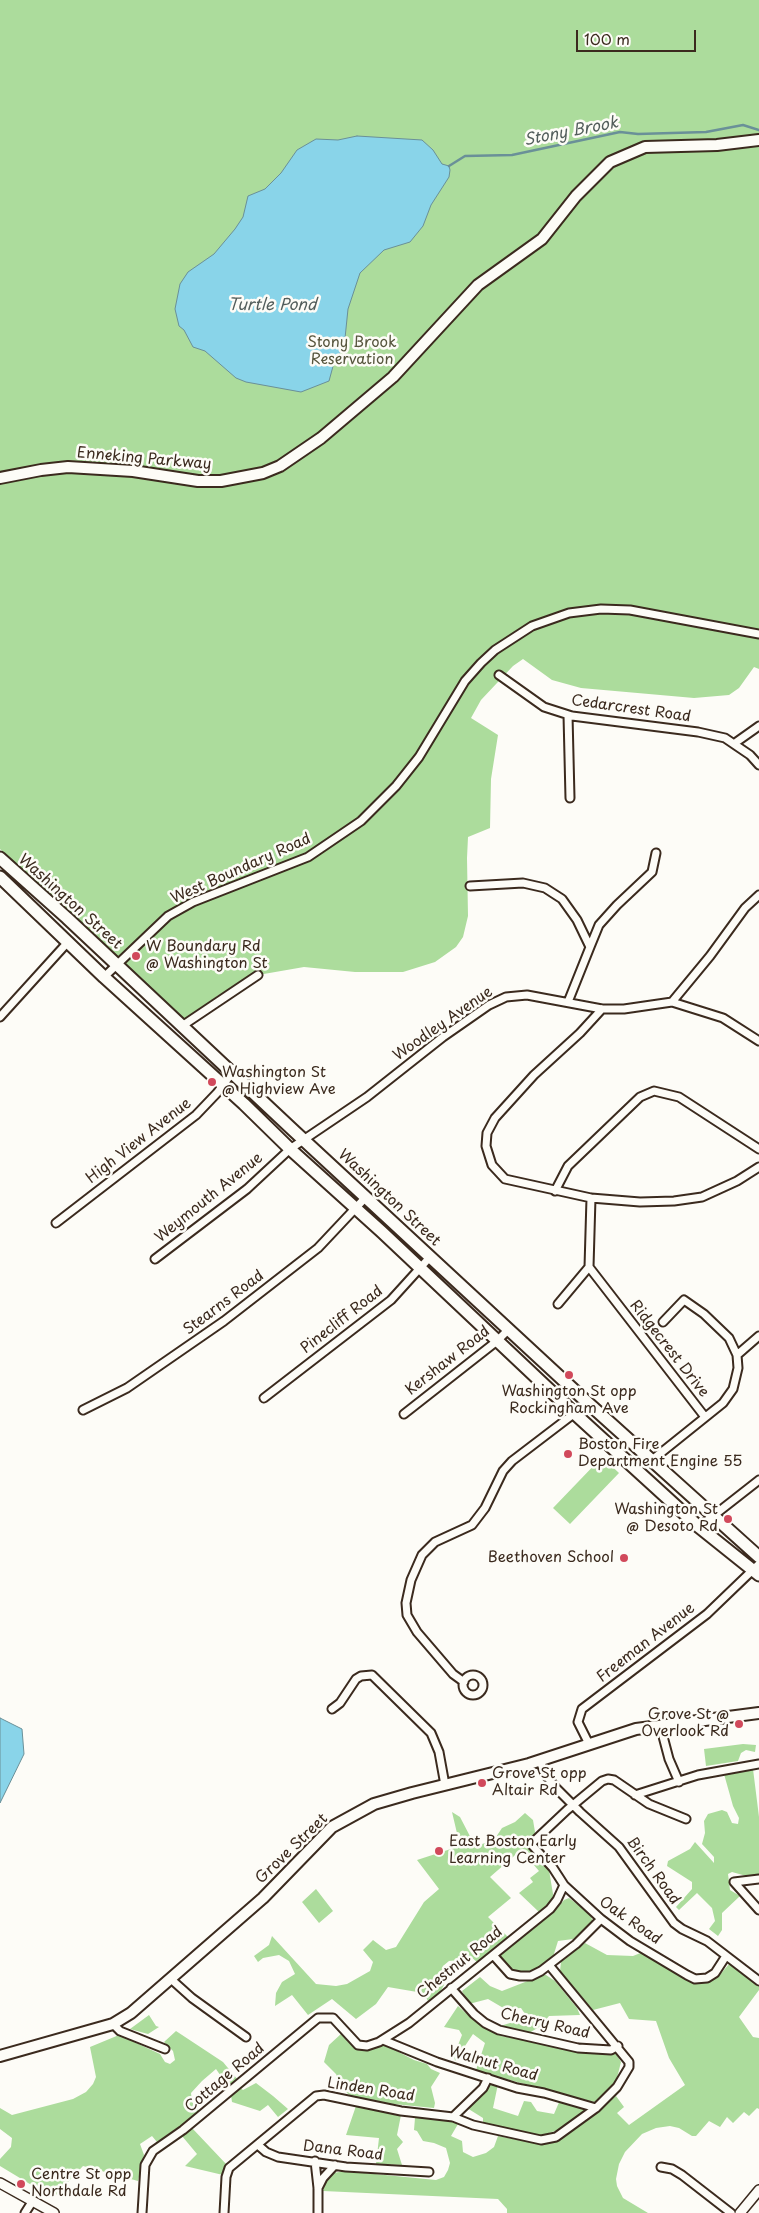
<!DOCTYPE html>
<style>
body{margin:0}
#map{position:relative;width:759px;height:2213px;overflow:hidden;background:#fdfcf7;font-family:"Playpen Sans",sans-serif}
canvas{display:block}
.scale{position:absolute;left:576px;top:30px;width:120px;height:22px;box-sizing:border-box;border:2px solid #3b2a1e;border-top:0;padding-left:6px;font-size:15px;line-height:18px;white-space:nowrap;color:#3b2a1e;-webkit-text-stroke:4px #fdfcf7;paint-order:stroke}
</style>
<div id="map">
<canvas width="759" height="2213"></canvas>
<div class="scale">100 m</div>
</div>
<script>
const ctx = document.querySelector('canvas').getContext('2d');
ctx.lineJoin = 'round';
function fill(path, color) { ctx.fillStyle = color; ctx.fill(path, 'evenodd'); }
const poly = rows => new Path2D(rows.map(r => 'M' + r).join(''));
function stroke(path, color, width, dash) { ctx.strokeStyle = color; ctx.lineWidth = width; ctx.lineCap = dash ? 'butt' : 'round'; ctx.setLineDash(dash || []); ctx.stroke(path); }
function write(font, color, halo, rows, align = 'center') {
  ctx.font = font + ' "Playpen Sans",sans-serif'; ctx.lineWidth = 5; ctx.setLineDash([]); ctx.textBaseline = 'middle'; ctx.strokeStyle = halo; ctx.fillStyle = color; for (const [text, x, y, turn = 0] of rows) {
    ctx.save(); ctx.translate(x, y); ctx.rotate((+turn || 0) * Math.PI / 180); ctx.textAlign = isNaN(turn) ? turn : align; if (halo) ctx.strokeText(text, 0, 0); ctx.fillText(text, 0, 0); ctx.restore();
  }
}
const green = poly([
 [0,0,759,0,759,669,754,667,739,688,729,695,694,698,581,688,552,680,523,659,513,666,481,700,471,718,498,735,491,779,490,828,468,837,467,858,468,916,463,937,456,947,435,962,403,972,355,972,304,967,258,975,243,981,217,996,182,1026,0,849],
 [602,1457,619,1473,570,1524,553,1508],
 [743,1744,756,1745,755,1752,746,1750,741,1753,738,1761,706,1766,704,1749],
 [753,1769,759,1817,759,1875,750,1877,732,1872,728,1874,730,1890,740,1896,722,1913,722,1930,718,1936,709,1929,715,1921,712,1908,697,1893,679,1910,676,1907,692,1889,692,1882,667,1866,668,1861,690,1849,695,1842,714,1863,714,1857,702,1844,705,1833,704,1821,708,1814,722,1810,727,1812,732,1823,738,1824,739,1818,733,1806,724,1774],
 [452,1812,460,1817,473,1842,479,1845,494,1840,502,1828,515,1822,525,1813,533,1820,535,1832,534,1838,527,1844,549,1870,554,1900,543,1911,539,1912,519,1893,533,1882,530,1878,539,1871,521,1850,490,1877,511,1898,488,1917,508,1937,478,1963,470,1956,465,1963,459,1960,449,1961,443,1966,445,1972,444,1985,440,1992,428,2001,423,1993,388,1987,376,2004,356,2019,332,1999,308,2015,292,1995,275,2006,276,1993,282,1982,295,1974,289,1961,279,1955,263,1958,258,1962,254,1956,269,1945,272,1936,316,1984,336,1986,347,1984,370,1971,373,1962,363,1950,373,1940,386,1950,396,1947,424,1902,439,1889,417,1860,460,1846],
 [316,1889,333,1911,319,1923,302,1902],
 [569,1898,590,1914,593,1922,573,1939,558,1941,553,1957,547,1964,527,1972,517,1972,512,1969,499,1956,555,1911,564,1900],
 [585,1943,607,1955,633,1956,643,1952,687,1980,698,1983,705,1983,717,1978,730,1963,759,1985,759,1990,739,2017,753,2037,759,2038,759,2109,757,2108,749,2116,744,2112,733,2123,727,2117,720,2127,709,2121,696,2136,692,2136,679,2128,670,2126,656,2128,642,2134,625,2152,619,2164,616,2179,617,2186,623,2198,648,2213,507,2213,507,2209,498,2199,323,2191,327,2179,334,2173,344,2171,436,2180,444,2177,448,2170,450,2163,446,2148,434,2143,423,2141,417,2131,414,2130,415,2118,412,2115,401,2115,397,2135,403,2142,397,2149,402,2165,376,2164,379,2138,346,2135,356,2106,450,2120,458,2124,451,2136,462,2141,463,2152,473,2157,486,2153,494,2147,498,2136,533,2143,545,2144,567,2133,616,2096,624,2107,617,2113,629,2125,685,2085,669,2058,656,2021,629,2019,620,2003,593,2010,560,1971,561,1962],
 [543,1975,546,1975,555,1981,577,2008,580,2015,549,2016,541,2026,529,2033,497,2027,523,2019,525,2014,521,2008,505,2009,488,1999,469,2004,462,1991,480,1977,490,1986,502,1991],
 [458,2006,470,2017,501,2036,558,2046,573,2051,615,2052,621,2062,617,2078,609,2091,601,2099,594,2102,494,2076,476,2070,485,2043,473,2034,455,2061,454,2055,462,2035,459,2030,444,2027],
 [149,2015,156,2026,159,2027,148,2034,130,2029],
 [176,2031,223,2062,238,2080,229,2088,216,2069,202,2081,191,2093,192,2102,200,2112,157,2142,152,2136,140,2144,144,2155,138,2181,83,2166,53,2198,0,2166,0,2159,11,2147,12,2138,0,2129,0,2108,12,2115,73,2099,86,2092,93,2084,96,2077,90,2047,119,2035,160,2054,165,2062,170,2064,175,2060,173,2051,164,2042],
 [342,2033,348,2042,355,2048,371,2049,381,2043,414,2060,427,2064,431,2069,440,2073,431,2087,435,2103,434,2108,383,2103,351,2096,343,2090,336,2074,324,2062,329,2045],
 [491,2081,498,2084,493,2108,518,2116,524,2101,531,2102,537,2111,554,2114,560,2100,585,2108,585,2112,561,2129,540,2136,483,2125,483,2118,467,2108],
 [256,2083,273,2096,288,2109,278,2117,268,2105,260,2111,232,2102,231,2095,239,2087,243,2090],
 [192,2128,227,2165,224,2167,223,2175,185,2166,197,2154,182,2136]
]);
const water = poly([
 [357,136,422,140,433,150,442,164,449,166,450,170,449,177,431,205,423,226,410,242,384,250,360,273,348,309,344,348,335,359,329,381,301,392,246,382,236,378,205,351,193,347,184,330,179,326,175,309,180,284,188,272,214,254,235,229,243,217,248,196,265,189,281,173,297,150,316,139,338,140,357,136],
 [0,1718,22,1729,24,1754,0,1803,0,1718]
]);
const stream = poly([
 [449,166,465,156,512,155,620,132,638,134,706,132,743,125,759,130]
]);
const minor = poly([
 [499,675,544,707,572,716,698,732,725,738,750,755,759,765],
 [568,715,570,798],
 [735,743,759,726],
 [470,886,523,883,545,888,562,899,577,920,590,947,568,1002],
 [590,947,599,925,617,905,652,872,656,853],
 [104,977,168,916,193,902,308,857,361,821,396,786,419,757,465,681,481,663,495,650,532,626,569,613,601,609,630,610,759,634],
 [672,1002,710,956,745,908,759,895],
 [602,1009,580,1033,534,1075,495,1118,487,1133,486,1146,492,1165,505,1179,591,1198,640,1202,674,1201,702,1197,737,1181,759,1167],
 [0,1017,68,942],
 [182,1026,258,975],
 [555,1191,568,1166,640,1097,654,1091,679,1097,759,1149],
 [56,1223,196,1115,217,1093,232,1073],
 [155,1259,247,1189,290,1149,367,1097,443,1037,489,1005,506,997,527,995,602,1009,624,1009,672,1002,723,1018,759,1041],
 [589,1267,705,1417],
 [558,1304,589,1267,591,1198],
 [737,1355,759,1336],
 [264,1398,391,1300,430,1257],
 [83,1410,127,1388,224,1321,318,1248,366,1197],
 [404,1414,497,1341,509,1329],
 [652,1460,723,1403,733,1389,738,1368,737,1355,729,1338,704,1314,684,1300,663,1322],
 [699,1527,759,1480],
 '463 1685a10 10 0 1 1 20 0a10 10 0 1 1-20 0Z',
 [464,1682,453,1674,417,1632,407,1615,406,1603,411,1580,422,1555,435,1542,472,1525,485,1508,503,1471,512,1461,588,1403],
 [332,1709,340,1703,356,1679,361,1676,372,1675,431,1733,439,1752,445,1785],
 [660,1725,669,1759,679,1782],
 [589,1744,578,1722,582,1709,707,1614,759,1564],
 [540,1761,545,1774,556,1788,580,1812,619,1847,674,1923,682,1929,707,1941,759,1981],
 [635,1795,698,1775,759,1764],
 [686,1819,649,1804,614,1780,608,1779,602,1781,567,1810,531,1844,553,1868,564,1885,601,1919,630,1941,687,1975,695,1979,707,1978,715,1973,726,1956],
 [759,1879,734,1882,759,1910],
 [493,1955,510,1974,520,1976,531,1976,541,1971,576,1944,601,1919],
 [172,1980,192,1998,246,2037],
 [451,1988,474,2014,485,2023,499,2030,578,2048,611,2050,618,2046],
 [113,2024,120,2031,165,2049],
 [383,2040,437,2062,517,2088,544,2093,596,2108],
 [453,2117,483,2088,488,2078],
 [258,2145,266,2152,278,2157,346,2167,429,2172],
 [315,2161,318,2188,318,2213],
 [661,2167,672,2169,682,2175,731,2213],
 [318,2188,323,2178,335,2165],
 [25,2213,32,2202],
 [142,2213,145,2165,153,2151,183,2130,318,2018,333,2018,358,2045,367,2046,379,2042,409,2023,550,1909,557,1900,564,1885],
 [224,2213,226,2177,229,2168,316,2096,324,2095,401,2111,453,2117,473,2125,541,2140,556,2137,596,2108,617,2087,629,2067,629,2062,549,1965]
]);
const tertiary = poly([
 [0,2183,54,2213],
 [740,2213,759,2190]
]);
const secondary = poly([
 [0,478,41,470,68,467,133,471,198,481,221,481,263,473,280,466,321,438,393,377,478,285,542,239,576,196,610,162,645,147,717,145,759,140],
 [0,2056,113,2024,131,2013,263,1898,332,1827,374,1804,412,1793,529,1764,636,1729,759,1713]
]);
const primary = poly([
 [0,858,67,918,294,1131,588,1403,759,1557],
 [0,877,104,977,244,1104,290,1149,382,1232,574,1413,699,1527,759,1575]
]);
const markers = [
 [136,956,5,"#d1495b"],
 [212,1082,5,"#d1495b"],
 [569,1375,5,"#d1495b"],
 [568,1454,5,"#d1495b"],
 [728,1519,5,"#d1495b"],
 [624,1558,5,"#d1495b"],
 [739,1724,5,"#d1495b"],
 [482,1783,5,"#d1495b"],
 [439,1851,5,"#d1495b"],
 [21,2184,5,"#d1495b"]
];
const parkNames = [
 ["Stony Brook",352,343],
 ["Reservation",352,360]
];
const streetNames = [
 ["Enneking Parkway",144,459,5],
 ["Cedarcrest Road",631,709,8],
 ["West Boundary Road",241,869,-24],
 ["Washington Street",70,902,42],
 ["Woodley Avenue",443,1024,-35],
 ["High View Avenue",139,1141,-38],
 ["Weymouth Avenue",209,1198,-39],
 ["Washington Street",389,1198,43],
 ["Stearns Road",224,1303,-37],
 ["Pinecliff Road",342,1320,-38],
 ["Ridgecrest Drive",669,1349,52],
 ["Kershaw Road",448,1361,-38],
 ["Freeman Avenue",646,1643,-38],
 ["Grove Street",292,1849,-44],
 ["Birch Road",653,1871,54],
 ["Oak Road",630,1921,35],
 ["Chestnut Road",460,1963,-39],
 ["Cherry Road",545,2024,13],
 ["Walnut Road",493,2064,16],
 ["Cottage Road",225,2078,-40],
 ["Linden Road",371,2090,9],
 ["Dana Road",343,2151,7]
];
const poiNames = [
 ["W Boundary Rd",146,947],
 ["@ Washington St",146,964],
 ["Washington St",222,1073],
 ["@ Highview Ave",222,1090],
 ["Washington St opp",569,1392,"center"],
 ["Rockingham Ave",569,1409,"center"],
 ["Boston Fire",578,1445],
 ["Department Engine 55",578,1462],
 ["Washington St",718,1510,"right"],
 ["@ Desoto Rd",718,1527,"right"],
 ["Beethoven School",614,1558,"right"],
 ["Grove St @",729,1715,"right"],
 ["Overlook Rd",729,1732,"right"],
 ["Grove St opp",492,1774],
 ["Altair Rd",492,1791],
 ["East Boston Early",449,1842],
 ["Learning Center",449,1859],
 ["Centre St opp",31,2175],
 ["Northdale Rd",31,2192]
];
const waterNames = [
 ["Stony Brook",571,132,-11],
 ["Turtle Pond",272,306]
];
fill(green, '#acdc9c');
fill(water, '#89d4e9');
stroke(water, '#6a9098', 1);
stroke(stream, '#6a9098', 2.5);
stroke(minor, '#3b2a1e', 11);
stroke(tertiary, '#3b2a1e', 12);
stroke(secondary, '#3b2a1e', 14);
stroke(primary, '#3b2a1e', 15);
stroke(minor, '#fdfcf7', 7);
stroke(tertiary, '#fdfcf7', 9);
stroke(secondary, '#fdfcf7', 10);
stroke(primary, '#fdfcf7', 11);
for (const [x, y, r, color] of markers) { const dot = new Path2D(); dot.arc(x, y, r, 0, 2 * Math.PI); ctx.fillStyle = color; ctx.fill(dot); stroke(dot, '#fdfcf7', 2); }
write('15px', '#57563e', '#fdfcf7', parkNames);
write('15px', '#3b2a1e', '#fdfcf7', streetNames);
write('15px', '#3b2a1e', '#fdfcf7', poiNames, 'left');
write('italic 16px', '#525d5b', '#fdfcf7', waterNames);
</script>
